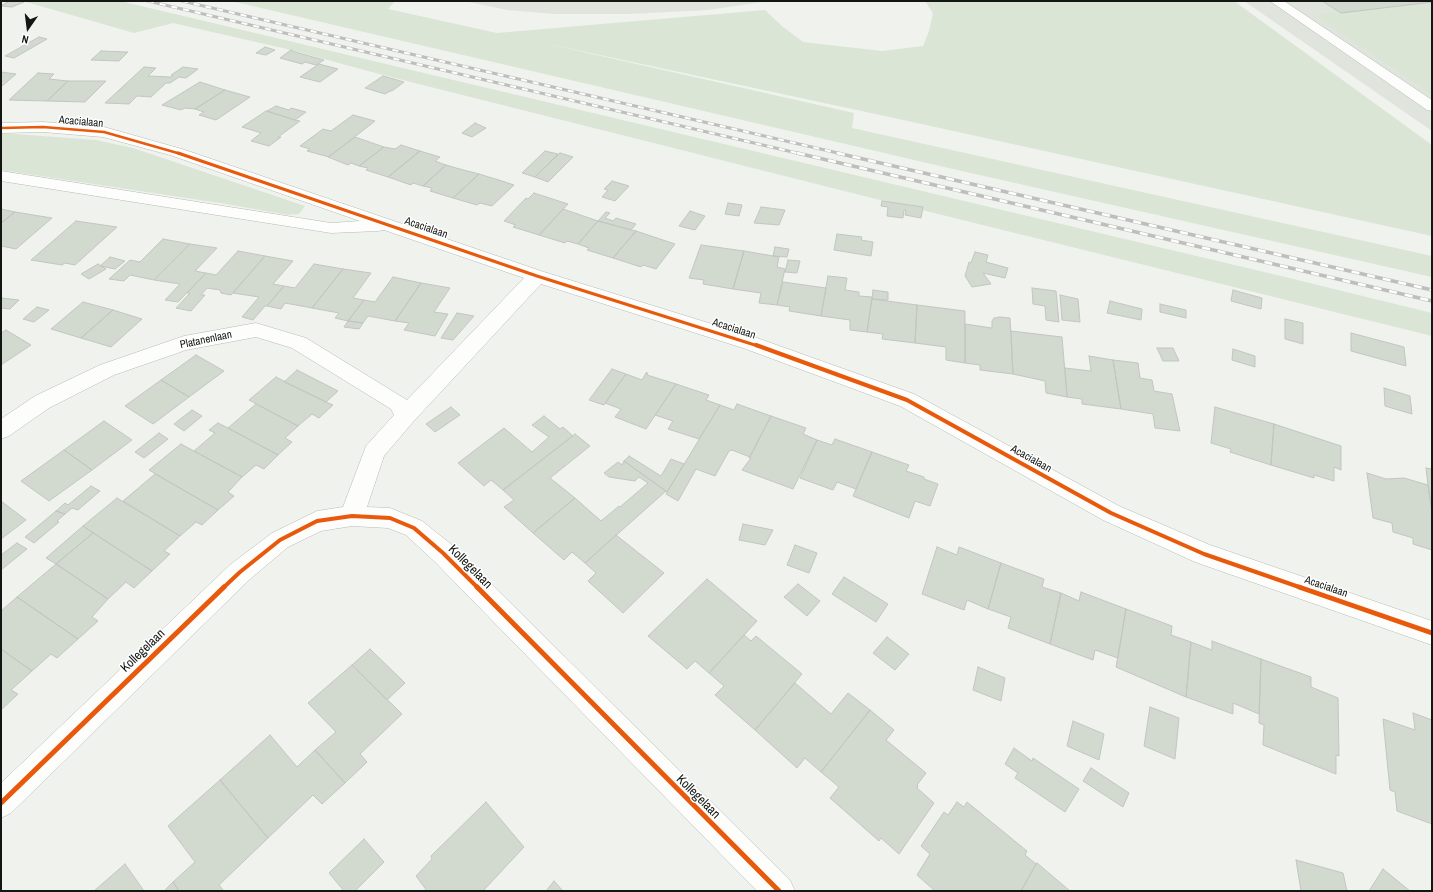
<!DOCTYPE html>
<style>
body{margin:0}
#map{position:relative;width:1433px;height:892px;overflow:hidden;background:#eff2ed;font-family:"Archivo Narrow",sans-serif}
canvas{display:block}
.frame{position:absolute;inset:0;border:2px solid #141613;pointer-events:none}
.north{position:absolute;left:8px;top:8px;width:40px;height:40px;-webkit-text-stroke:3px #fefffe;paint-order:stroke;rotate:194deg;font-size:11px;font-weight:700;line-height:16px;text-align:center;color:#141613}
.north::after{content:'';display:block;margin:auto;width:14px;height:18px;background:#141613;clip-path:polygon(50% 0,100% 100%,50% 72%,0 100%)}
</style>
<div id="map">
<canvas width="1433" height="892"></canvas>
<div class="frame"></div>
<div class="north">N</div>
</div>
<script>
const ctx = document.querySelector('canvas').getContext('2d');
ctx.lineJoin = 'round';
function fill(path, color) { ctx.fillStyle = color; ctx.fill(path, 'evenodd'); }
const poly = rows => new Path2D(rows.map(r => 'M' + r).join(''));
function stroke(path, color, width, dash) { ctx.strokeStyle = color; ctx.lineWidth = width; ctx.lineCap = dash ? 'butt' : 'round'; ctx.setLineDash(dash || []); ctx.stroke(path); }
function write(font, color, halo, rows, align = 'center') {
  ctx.font = font + ' "Archivo Narrow",sans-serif'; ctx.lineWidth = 3; ctx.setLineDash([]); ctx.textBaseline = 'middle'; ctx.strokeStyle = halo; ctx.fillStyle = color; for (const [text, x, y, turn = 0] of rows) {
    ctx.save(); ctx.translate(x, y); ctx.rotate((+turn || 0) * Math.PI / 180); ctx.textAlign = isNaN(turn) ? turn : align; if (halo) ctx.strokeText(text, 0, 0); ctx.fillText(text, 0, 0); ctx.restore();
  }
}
const built = poly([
 [464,1,769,1,708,10,630,14,555,14,507,10],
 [1244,1,1432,1,1432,131]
]);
const green = poly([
 [23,1,120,1,1281,276,1432,313,1432,336,922,210,922,207,888,202,383,75,291,50,173,23,134,33],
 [231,1,395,1,388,9,497,33,765,10,783,27,803,42,882,51,923,46,929,31,933,13,925,1,1234,1,1432,145,1432,236,885,116,539,42,854,113,852,128,1432,256,1432,277,953,169],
 [1432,1,1432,95,1315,15,1428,1],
 [1,133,96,140,133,148,305,206,299,214,288,215,226,204,1,170]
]);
const building = poly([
 [9,1,21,1,24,2,12,7,1,6,9,1],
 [1322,1,1432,1,1432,2,1341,13,1322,1],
 [39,37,47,39,14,58,5,56,39,37],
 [265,47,275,50,266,55,256,53,265,47],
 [291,50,295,52,324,60,316,65,305,62,302,64,280,58,291,50],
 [101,51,128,52,119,61,91,60,101,51],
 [319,64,338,69,320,82,300,77,319,64],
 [144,67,156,68,148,76,171,77,173,76,171,75,183,67,198,69,186,78,179,77,170,83,166,83,151,97,137,96,129,104,105,103,144,67],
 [1,72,16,74,1,87,1,72],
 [38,73,54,74,49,79,68,81,47,101,9,100,38,73],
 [383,76,404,82,392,91,390,91,385,94,365,88,383,76],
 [68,81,106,81,85,102,47,101,68,81],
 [200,82,225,90,195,109,185,108,181,110,162,105,200,82],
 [225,90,250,97,216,120,199,115,204,112,195,109,225,90],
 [276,106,289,110,291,108,306,112,295,120,267,111,276,106],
 [266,111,295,120,300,121,278,137,281,137,269,146,251,141,261,133,242,127,266,111],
 [353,115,375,121,329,157,307,151,310,149,300,146,323,129,331,131,353,115],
 [475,123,486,128,472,137,462,133,475,123],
 [355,137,384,147,359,166,351,163,348,165,328,157,355,137],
 [401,145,420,151,388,177,366,170,368,168,359,166,384,147,395,149,401,145],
 [420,151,440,157,435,161,446,165,423,186,413,183,411,185,388,177,420,151],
 [545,151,558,154,535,177,522,173,545,151],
 [560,153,573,157,548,182,535,177,560,153],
 [446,165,456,168,479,174,453,198,430,191,432,188,423,186,446,165],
 [479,174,502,181,514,185,492,206,480,203,477,205,453,198,479,174],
 [612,181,629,186,615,201,602,197,608,190,604,189,612,181],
 [534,193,568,204,539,235,513,227,516,225,504,221,526,198,528,199,534,193],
 [882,201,923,207,921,218,905,215,906,210,904,210,903,218,887,216,888,207,881,206,882,201],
 [728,203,742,205,739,216,725,214,728,203],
 [761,207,785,210,779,225,754,223,761,207],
 [1,209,15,212,1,223,1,209],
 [563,209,598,221,578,244,567,241,565,243,539,235,563,209],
 [690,211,705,216,695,230,679,226,690,211],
 [15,212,52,218,16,249,1,246,1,223,15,212],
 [606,212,610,213,605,218,613,221,616,218,636,224,631,230,598,221,606,212],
 [76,221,117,227,75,265,65,263,62,265,31,260,76,221],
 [598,221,636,231,613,258,587,250,589,248,578,244,598,221],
 [636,231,675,244,656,269,643,265,641,267,613,258,636,231],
 [837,234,862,237,861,240,873,242,871,256,834,250,837,234],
 [163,239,190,244,154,280,130,275,124,281,109,279,130,260,140,262,163,239],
 [190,244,217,248,195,271,206,273,178,302,165,300,180,284,154,280,190,244],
 [701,245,744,251,733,289,703,284,704,280,689,278,701,245],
 [775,247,789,249,787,257,773,256,775,247],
 [238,251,265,256,231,295,221,293,220,290,207,288,201,295,205,295,191,311,176,308,190,293,187,293,206,273,216,275,238,251],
 [744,251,779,257,777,267,785,269,777,305,759,303,761,293,733,289,744,251],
 [975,252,988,255,986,262,1008,268,1005,278,983,273,991,284,972,287,965,276,969,262,971,263,975,252],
 [265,256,293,261,273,284,284,286,267,306,265,306,253,320,242,317,259,297,233,293,265,256],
 [110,257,125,261,115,269,100,266,110,257],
 [788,260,800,261,797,273,785,272,788,260],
 [98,264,106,269,89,279,81,274,98,264],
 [314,264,343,269,312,308,285,303,281,309,267,306,284,286,295,288,314,264],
 [343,269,371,273,353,298,364,300,348,321,335,318,339,313,312,308,343,269],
 [828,276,847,278,845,290,859,292,859,296,872,297,867,332,850,330,850,320,821,316,828,276],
 [393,277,421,283,395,321,368,316,363,323,348,321,364,300,375,302,393,277],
 [783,282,826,288,821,316,789,311,790,307,777,305,783,282],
 [421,283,450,288,434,312,448,314,435,336,404,330,409,323,395,321,421,283],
 [1032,288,1056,291,1059,322,1046,320,1045,306,1033,304,1032,288],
 [873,290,888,292,888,300,872,299,873,290],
 [1233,290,1262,298,1261,309,1231,301,1233,290],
 [1060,295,1078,299,1080,322,1062,320,1060,295],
 [2,298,19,300,10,309,1,308,2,298],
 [872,299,917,305,915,343,882,339,883,334,867,332,872,299],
 [1110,301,1142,309,1141,320,1107,313,1110,301],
 [83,302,113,310,81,338,51,329,83,302],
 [1160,304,1186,310,1186,318,1160,312,1160,304],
 [917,305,965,311,965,363,946,360,946,347,915,343,917,305],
 [37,307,49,310,34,322,23,319,37,307],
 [113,310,142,319,111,347,81,338,113,310],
 [457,313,474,316,453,340,441,338,457,313],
 [1000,317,1010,318,1013,374,980,370,980,365,965,363,965,324,992,328,992,321,994,318,1000,317],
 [1285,319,1303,323,1303,344,1285,339,1285,319],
 [348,321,363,323,359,329,344,327,348,321],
 [6,330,31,345,1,365,1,333,6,330],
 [1011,331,1062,337,1067,397,1046,393,1045,381,1013,374,1011,331],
 [1351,333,1404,347,1406,366,1351,351,1351,333],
 [1157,348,1173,348,1179,361,1163,361,1157,348],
 [1233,349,1255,356,1255,367,1232,360,1233,349],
 [196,355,224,371,189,397,161,380,196,355],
 [1089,356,1113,360,1121,409,1082,404,1082,399,1067,397,1065,368,1091,371,1089,356],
 [1113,360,1138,363,1140,378,1152,380,1154,391,1172,394,1180,431,1155,428,1153,414,1121,409,1113,360],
 [612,369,626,374,604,405,589,400,612,369],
 [297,370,338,391,326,402,284,382,297,370],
 [646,373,648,373,647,375,676,384,646,429,615,417,621,409,605,403,626,374,642,380,646,373],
 [276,377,326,402,333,405,319,418,312,414,298,426,249,400,276,377],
 [161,380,189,397,153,424,125,406,161,380],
 [676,384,709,395,706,400,720,405,699,439,668,429,673,421,655,415,676,384],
 [1384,388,1410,396,1412,414,1385,406,1384,388],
 [256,404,298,426,285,438,292,442,278,455,228,428,256,404],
 [737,404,771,416,750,457,732,450,729,451,715,476,696,469,678,501,666,494,720,405,734,410,737,404],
 [451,407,460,415,435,432,426,424,451,407],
 [1215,407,1274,424,1271,465,1230,452,1231,449,1211,443,1215,407],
 [192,410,202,416,184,431,174,424,192,410],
 [544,416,560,429,563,427,573,436,503,490,491,480,484,486,458,463,504,428,532,452,549,437,532,425,544,416],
 [771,416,806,428,803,434,817,440,793,489,742,470,751,458,749,458,771,416],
 [104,421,132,440,92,470,64,450,104,421],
 [218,423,228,428,278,455,264,469,256,465,242,477,194,451,215,433,209,430,218,423],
 [1274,424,1341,446,1341,470,1334,467,1334,481,1314,475,1314,478,1271,465,1274,424],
 [159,433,168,439,144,458,135,452,159,433],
 [575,434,590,446,550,478,575,498,533,533,504,507,514,500,503,490,575,434],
 [835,439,872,452,856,489,837,482,833,490,800,478,817,440,832,445,835,439],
 [181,444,242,477,228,492,234,496,218,510,149,470,181,444],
 [64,450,92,470,49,501,21,481,64,450],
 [872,452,909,465,906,471,924,477,924,479,938,484,930,506,915,501,909,518,853,496,872,452],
 [629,456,661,476,671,459,684,464,667,492,624,461,629,456],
 [624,461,666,491,585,563,572,552,564,560,533,533,575,498,601,521,619,506,620,507,648,483,639,477,635,481,609,477,604,473,618,462,622,465,624,461],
 [1426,468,1432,469,1432,512,1428,485,1426,468],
 [1367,473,1386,479,1404,478,1428,485,1432,512,1432,550,1413,544,1413,538,1393,532,1392,523,1373,518,1367,473],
 [155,474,218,510,202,525,196,522,180,536,123,501,155,474],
 [91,486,100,491,78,510,72,508,65,514,56,511,65,503,68,505,91,486],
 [117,498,180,536,164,551,170,554,152,571,83,526,117,498],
 [1,501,26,520,1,539,1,501],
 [56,511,65,514,57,521,59,522,34,543,25,537,56,511],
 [743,524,773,530,765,545,739,540,743,524],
 [83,526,93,533,56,564,46,558,83,526],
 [93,533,152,571,134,588,126,582,108,599,56,564,93,533],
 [616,535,664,573,623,613,588,581,596,573,585,563,616,535],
 [17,543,27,549,1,570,1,555,17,543],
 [795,545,817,553,809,573,787,565,795,545],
 [937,547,957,555,959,547,1001,563,988,609,967,600,964,610,922,594,937,547],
 [1001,563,1044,579,1042,587,1061,593,1050,644,1008,628,1011,617,988,609,1001,563],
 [56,564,108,599,92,617,98,621,78,639,17,597,56,564],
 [844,577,888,604,876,622,832,594,844,577],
 [707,579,757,621,709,673,695,661,687,669,648,636,707,579],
 [798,584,820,601,807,616,784,597,798,584],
 [1081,592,1126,609,1118,658,1095,650,1093,660,1050,644,1061,593,1079,601,1081,592],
 [17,597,78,639,57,658,51,654,32,671,1,649,1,611,17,597],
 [1126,609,1172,626,1171,635,1191,642,1186,697,1116,667,1126,609],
 [744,635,751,641,756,636,802,674,755,730,715,695,724,686,709,673,744,635],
 [887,637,909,654,895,670,873,653,887,637],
 [1212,641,1261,659,1259,714,1233,703,1233,714,1186,697,1191,642,1212,650,1212,641],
 [1,649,32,671,11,690,18,694,1,710,1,649],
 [370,649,405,683,387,700,352,665,370,649],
 [1261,659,1311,677,1311,687,1338,698,1339,756,1336,755,1336,774,1263,745,1264,725,1259,723,1261,659],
 [352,665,402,714,360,754,367,762,345,783,315,750,336,732,308,703,352,665],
 [978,667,1005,678,1001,701,973,690,978,667],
 [795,683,831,714,848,693,870,710,821,772,805,758,797,768,755,730,795,683],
 [1150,707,1179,718,1175,759,1144,746,1150,707],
 [870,710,894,730,886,740,926,773,917,785,918,786,917,788,934,803,899,854,881,838,879,841,830,798,839,787,821,772,870,710],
 [1413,713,1432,720,1432,824,1397,811,1395,792,1390,790,1383,719,1415,730,1413,713],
 [1073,721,1104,734,1099,760,1067,746,1073,721],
 [270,735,297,767,315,750,345,783,322,804,313,795,268,838,220,780,270,735],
 [1014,748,1032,761,1033,758,1079,789,1065,812,1015,778,1018,773,1005,764,1014,748],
 [1091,768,1129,793,1123,807,1083,781,1091,768],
 [220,780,268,838,219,885,224,891,179,891,173,882,195,862,168,826,220,780],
 [486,802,524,847,483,891,427,891,416,876,432,859,431,856,486,802],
 [957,802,964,807,967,802,1027,851,1025,855,1036,864,1021,891,935,891,917,875,930,854,921,846,944,812,948,815,957,802],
 [364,839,384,862,355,891,344,891,329,873,364,839],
 [1296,860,1343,873,1347,891,1301,891,1296,860],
 [1037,863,1070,891,1021,891,1037,863],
 [125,864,144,891,94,891,125,864],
 [1383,869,1410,891,1369,891,1383,869],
 [554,881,563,891,546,891,554,881],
 [173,882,179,891,164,891,173,882]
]);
const minor = poly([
 [1270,1,1284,1,1432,100,1432,111,1427,110,1270,1],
 [43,122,104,127,182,149,544,272,757,338,914,394,1119,506,1210,545,1432,621,1432,645,1195,562,1103,520,900,406,743,348,541,284,413,422,384,456,367,507,390,508,422,521,452,545,790,880,795,891,757,891,434,561,406,535,388,528,352,526,321,531,288,547,249,580,11,813,1,818,1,783,231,564,272,533,317,511,343,507,366,446,394,415,391,409,292,348,256,337,186,350,114,375,49,408,9,436,1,439,1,419,35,396,100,365,184,336,256,323,306,338,407,400,524,278,384,230,378,231,331,233,1,181,1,171,331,223,360,221,170,155,103,137,43,132,1,133,1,123,43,122]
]);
const railFar1 = poly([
 [148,1,801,154],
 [182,1,842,154]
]);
const rail = poly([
 [797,153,1432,301],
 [837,153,1432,290]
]);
const cyclewayFar3 = poly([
 [1,128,43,127,104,132,181,154]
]);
const cyclewayFar2 = poly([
 [178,153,537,276,758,346]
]);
const cyclewayFar1 = poly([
 [756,345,907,400,1111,513,1204,554,1302,588],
 [223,588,240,572,280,540,317,521,352,516,390,518,414,528,443,553,478,588]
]);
const cycleway = poly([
 [477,587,779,891],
 [1299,587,1432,633],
 [1,803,224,587]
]);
const streetNames = [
 ["Acacialaan",81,122,5],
 ["Acacialaan",426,228,19],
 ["Acacialaan",734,329,18],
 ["Platanenlaan",206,340,-12],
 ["Acacialaan",1031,459,29],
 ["Acacialaan",1326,587,19]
];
const nearStreetnames = [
 ["Kollegelaan",470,567,45],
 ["Kollegelaan",143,651,-44],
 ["Kollegelaan",698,797,45]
];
fill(built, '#dfe5dc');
fill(green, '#dae5d6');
fill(building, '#d2d9cf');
stroke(building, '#c3c5c2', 1);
stroke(minor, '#b7bab7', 1);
fill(minor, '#fdfdfc');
stroke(railFar1, '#bebebd', 3);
stroke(rail, '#bebebd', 3.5);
stroke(railFar1, '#fefffe', 2, [6]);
stroke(rail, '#fefffe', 2.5, [8]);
stroke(cyclewayFar3, '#e8590c', 2.5);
stroke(cyclewayFar2, '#e8590c', 3);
stroke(cyclewayFar1, '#e8590c', 4);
stroke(cycleway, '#e8590c', 5);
write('11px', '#141613', '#fefffe', streetNames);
write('13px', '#141613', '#fefffe', nearStreetnames);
</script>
